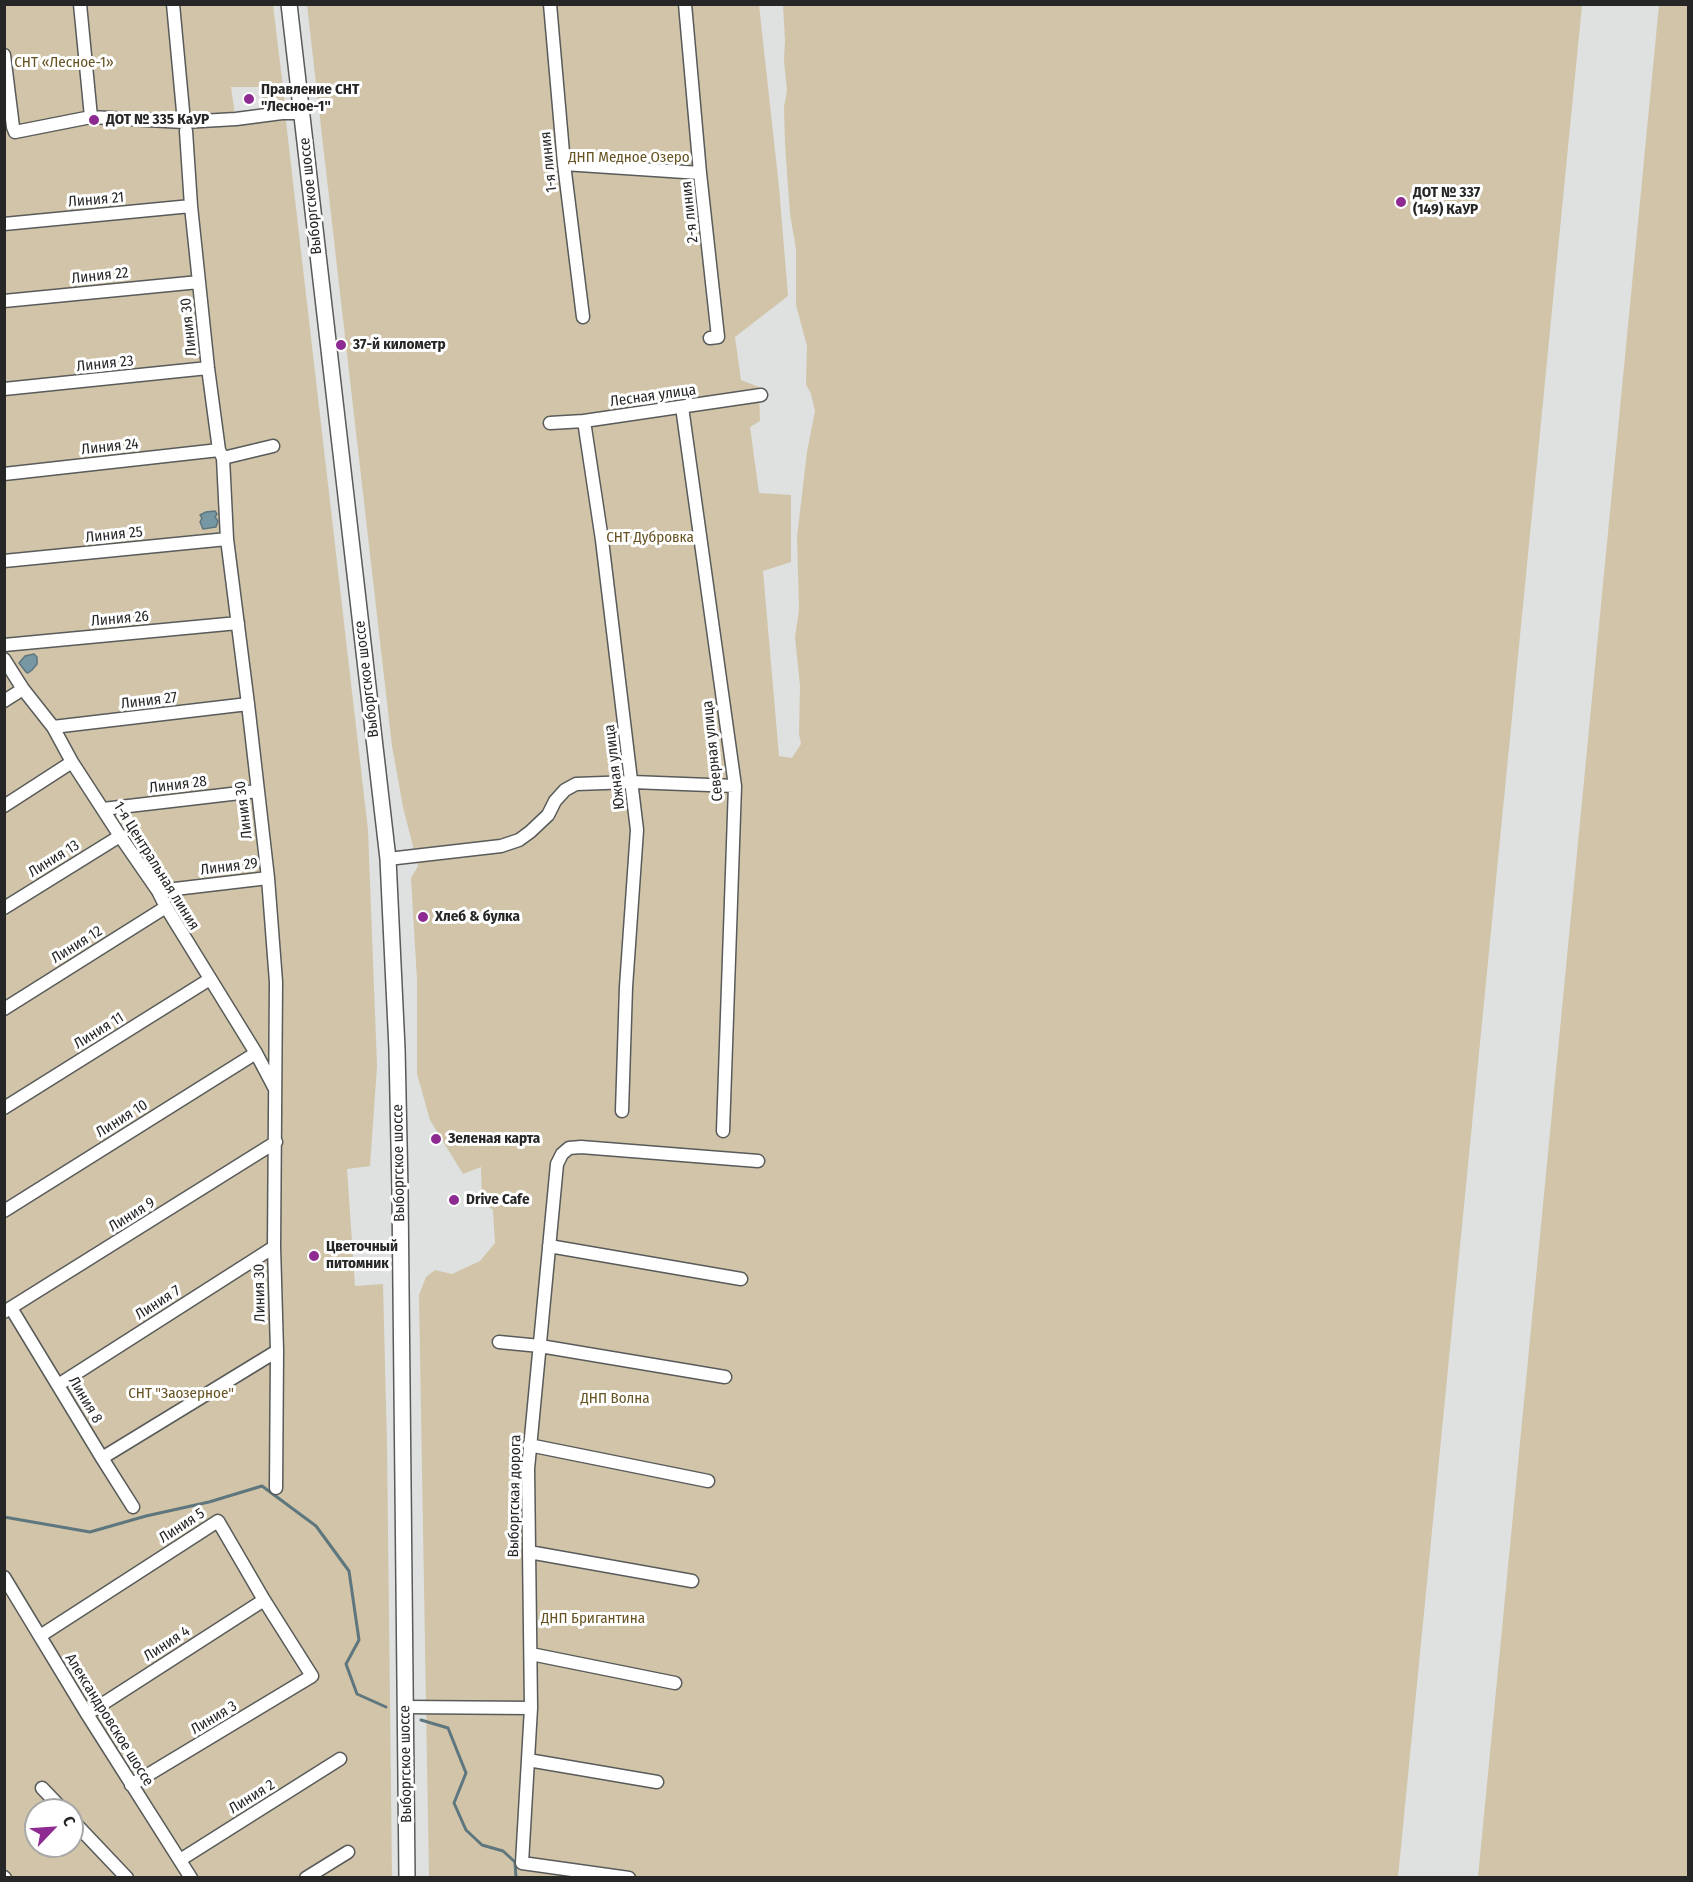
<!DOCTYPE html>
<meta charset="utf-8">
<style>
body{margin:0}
#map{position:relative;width:1693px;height:1882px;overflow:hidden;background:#dee1df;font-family:"Fira Sans Condensed",sans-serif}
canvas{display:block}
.frame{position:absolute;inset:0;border:6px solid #252625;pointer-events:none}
.north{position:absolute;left:24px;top:1798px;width:60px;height:60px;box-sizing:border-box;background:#fff;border:2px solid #a8a8a8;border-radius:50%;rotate:65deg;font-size:16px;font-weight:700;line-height:24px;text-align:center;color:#252625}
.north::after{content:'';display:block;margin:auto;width:21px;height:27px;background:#8e2b92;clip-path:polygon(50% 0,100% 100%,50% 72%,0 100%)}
</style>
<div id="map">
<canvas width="1693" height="1882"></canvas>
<div class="frame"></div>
<div class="north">С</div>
</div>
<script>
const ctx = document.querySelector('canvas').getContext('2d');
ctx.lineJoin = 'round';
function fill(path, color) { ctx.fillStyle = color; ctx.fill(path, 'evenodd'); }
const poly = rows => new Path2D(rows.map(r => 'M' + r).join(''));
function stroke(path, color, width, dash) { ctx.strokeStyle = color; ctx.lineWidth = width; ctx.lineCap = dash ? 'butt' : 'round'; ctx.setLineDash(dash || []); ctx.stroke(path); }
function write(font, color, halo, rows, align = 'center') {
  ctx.font = font + ' "Fira Sans Condensed",sans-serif'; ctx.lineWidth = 6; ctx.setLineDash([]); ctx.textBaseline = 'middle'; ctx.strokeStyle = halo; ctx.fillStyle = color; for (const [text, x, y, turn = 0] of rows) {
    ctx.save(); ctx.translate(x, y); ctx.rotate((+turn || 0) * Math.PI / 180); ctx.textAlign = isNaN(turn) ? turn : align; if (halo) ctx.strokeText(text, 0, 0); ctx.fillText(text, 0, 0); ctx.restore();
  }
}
const green = poly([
 [5,5,273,5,285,104,266,110,260,87,231,87,235,115,285,113,368,830,377,1066,370,1166,347,1169,355,1286,383,1284,387,1445,392,1877,5,1878],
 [36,1810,72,1810,72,1846,36,1846],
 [307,5,759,5,779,187,788,296,735,337,741,380,759,387,760,421,750,427,759,493,791,495,791,562,763,571,779,756,792,758,801,744,799,734,800,686,795,637,799,610,797,537,807,452,815,411,811,394,806,384,807,346,796,305,796,249,790,214,785,144,784,107,787,91,784,60,785,40,783,5,1582,5,1398,1877,429,1877,419,1295,426,1277,435,1270,452,1274,480,1261,495,1243,493,1210,482,1202,481,1167,463,1174,430,1120,417,1074,417,980,411,878,418,866,403,807,392,746],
 [1659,5,1688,5,1688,1877,1478,1877]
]);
const water = poly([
 [215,511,217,514,215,517,218,521,216,527,203,529,200,522,202,518,200,515,206,512,215,511],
 [34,654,37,657,37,664,32,670,28,673,26,672,19,663,25,656,34,654]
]);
const stream = poly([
 [4,1517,90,1532,146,1516,209,1502,262,1486,316,1526,349,1571,359,1640,346,1664,357,1694,386,1707],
 [421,1720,448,1728,466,1773,454,1803,466,1830,482,1845,503,1851,515,1862,516,1878]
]);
const minor = poly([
 [80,4,91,117],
 [173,4,184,122],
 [550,4,564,164,583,317],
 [685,4,700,173,718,337,710,338],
 [4,55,13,127,15,132,91,117,184,122,236,119,282,113,302,113],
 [186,131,191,206,208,368,219,450,223,458,227,539,248,704,268,878,276,982,274,1247,277,1351,276,1488],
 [564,164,700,173],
 [4,224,191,206],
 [4,301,199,282],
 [4,389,208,368],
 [682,407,735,786,723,1131],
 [584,421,602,540,637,830,626,987,622,1111],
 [550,423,584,421,761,395],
 [223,458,273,446],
 [4,474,219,450],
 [4,561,227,539],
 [4,645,238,623],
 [4,659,23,689,53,727,72,762,120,836,158,891,166,907,256,1053,275,1089],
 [4,701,23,689],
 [53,727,248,704],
 [4,806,72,762],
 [103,809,257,791],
 [388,859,501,846,519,840,530,832,548,815,555,801,565,790,576,784,632,782,735,786],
 [158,891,268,878],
 [4,908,120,836],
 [4,1009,166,907],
 [4,1108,210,979],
 [4,1211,256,1053],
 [549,1246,741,1279],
 [11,1308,102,1458,133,1507],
 [4,1312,276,1142],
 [499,1342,540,1346,725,1377],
 [58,1385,274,1247],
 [529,1445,708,1481],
 [102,1458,277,1351],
 [529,1552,692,1581],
 [4,1577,87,1714,191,1878],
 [40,1636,218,1521,264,1600,312,1676,131,1785],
 [531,1654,675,1683],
 [405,1707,531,1708],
 [87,1714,264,1600],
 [528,1760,657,1782],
 [42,1788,63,1810],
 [72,1820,127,1878],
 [180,1860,340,1759],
 [4,1877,5,1878],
 [306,1878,348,1852],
 [629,1878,522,1863,531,1708,528,1469,557,1164,562,1154,569,1148,581,1147,758,1161]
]);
const major = poly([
 [289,4,388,859,397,1049,400,1191,407,1878]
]);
const markers = [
 [249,99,6,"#8e2b92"],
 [94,120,6,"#8e2b92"],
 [1401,202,6,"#8e2b92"],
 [341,345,6,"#8e2b92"],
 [423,917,6,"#8e2b92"],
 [436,1139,6,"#8e2b92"],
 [454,1200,6,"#8e2b92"],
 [314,1256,6,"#8e2b92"]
];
const parkNames = [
 ["СНТ «Лесное-1»",64,63],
 ["ДНП Медное Озеро",629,158],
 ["СНТ Дубровка",650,538],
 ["СНТ \"Заозерное\"",181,1394],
 ["ДНП Волна",615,1399],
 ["ДНП Бригантина",593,1619]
];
const poiNames = [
 ["Правление СНТ",261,90],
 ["\"Лесное-1\"",261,107],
 ["ДОТ № 335 КаУР",106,120],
 ["ДОТ № 337",1413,193],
 ["(149) КаУР",1413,210],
 ["37-й километр",353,345],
 ["Хлеб & булка",435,917],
 ["Зеленая карта",448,1139],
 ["Drive Cafe",466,1200],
 ["Цветочный",326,1247],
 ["питомник",326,1264]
];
const streetNames = [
 ["1-я линия",549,162,-96],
 ["Выборгское шоссе",311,196,-96],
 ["Линия 21",96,200,-5],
 ["2-я линия",690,212,-96],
 ["Линия 22",100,276,-6],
 ["Линия 30",189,327,-96],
 ["Линия 23",105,364,-6],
 ["Лесная улица",653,396,-8],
 ["Линия 24",110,447,-6],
 ["Линия 25",114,535,-6],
 ["Линия 26",120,619,-5],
 ["Выборгское шоссе",367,679,-97],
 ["Линия 27",149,701,-7],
 ["Северная улица",713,751,-96],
 ["Южная улица",615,767,-97],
 ["Линия 28",178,785,-7],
 ["Линия 30",244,810,-97],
 ["Линия 13",54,859,-32],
 ["1-я Центральная линия",156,866,58],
 ["Линия 29",229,867,-7],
 ["Линия 12",77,945,-32],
 ["Линия 11",99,1031,-32],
 ["Линия 10",122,1119,-32],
 ["Выборгское шоссе",399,1163,-91],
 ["Линия 9",132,1215,-32],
 ["Линия 30",260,1293,-91],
 ["Линия 7",158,1303,-33],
 ["Линия 8",85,1400,59],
 ["Выборгская дорога",515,1496,-89],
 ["Линия 5",182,1526,-33],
 ["Линия 4",167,1644,-33],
 ["Линия 3",214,1718,-31],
 ["Александровское шоссе",109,1720,58],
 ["Выборгское шоссе",406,1764,-91],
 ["Линия 2",252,1797,-32]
];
fill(green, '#d1c4a8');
fill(water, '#7698a4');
stroke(water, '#5e767e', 1.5);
stroke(stream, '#5e767e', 3);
stroke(minor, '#585b59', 15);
stroke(major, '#585b59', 18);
stroke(minor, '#fff', 12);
stroke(major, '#fff', 15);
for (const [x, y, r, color] of markers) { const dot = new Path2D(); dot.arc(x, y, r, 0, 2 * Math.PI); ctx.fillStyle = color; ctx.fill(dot); stroke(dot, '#fff', 2); }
write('15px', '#675322', '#fff', parkNames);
write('bold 15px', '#252625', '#fff', poiNames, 'left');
write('15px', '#252625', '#fff', streetNames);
</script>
